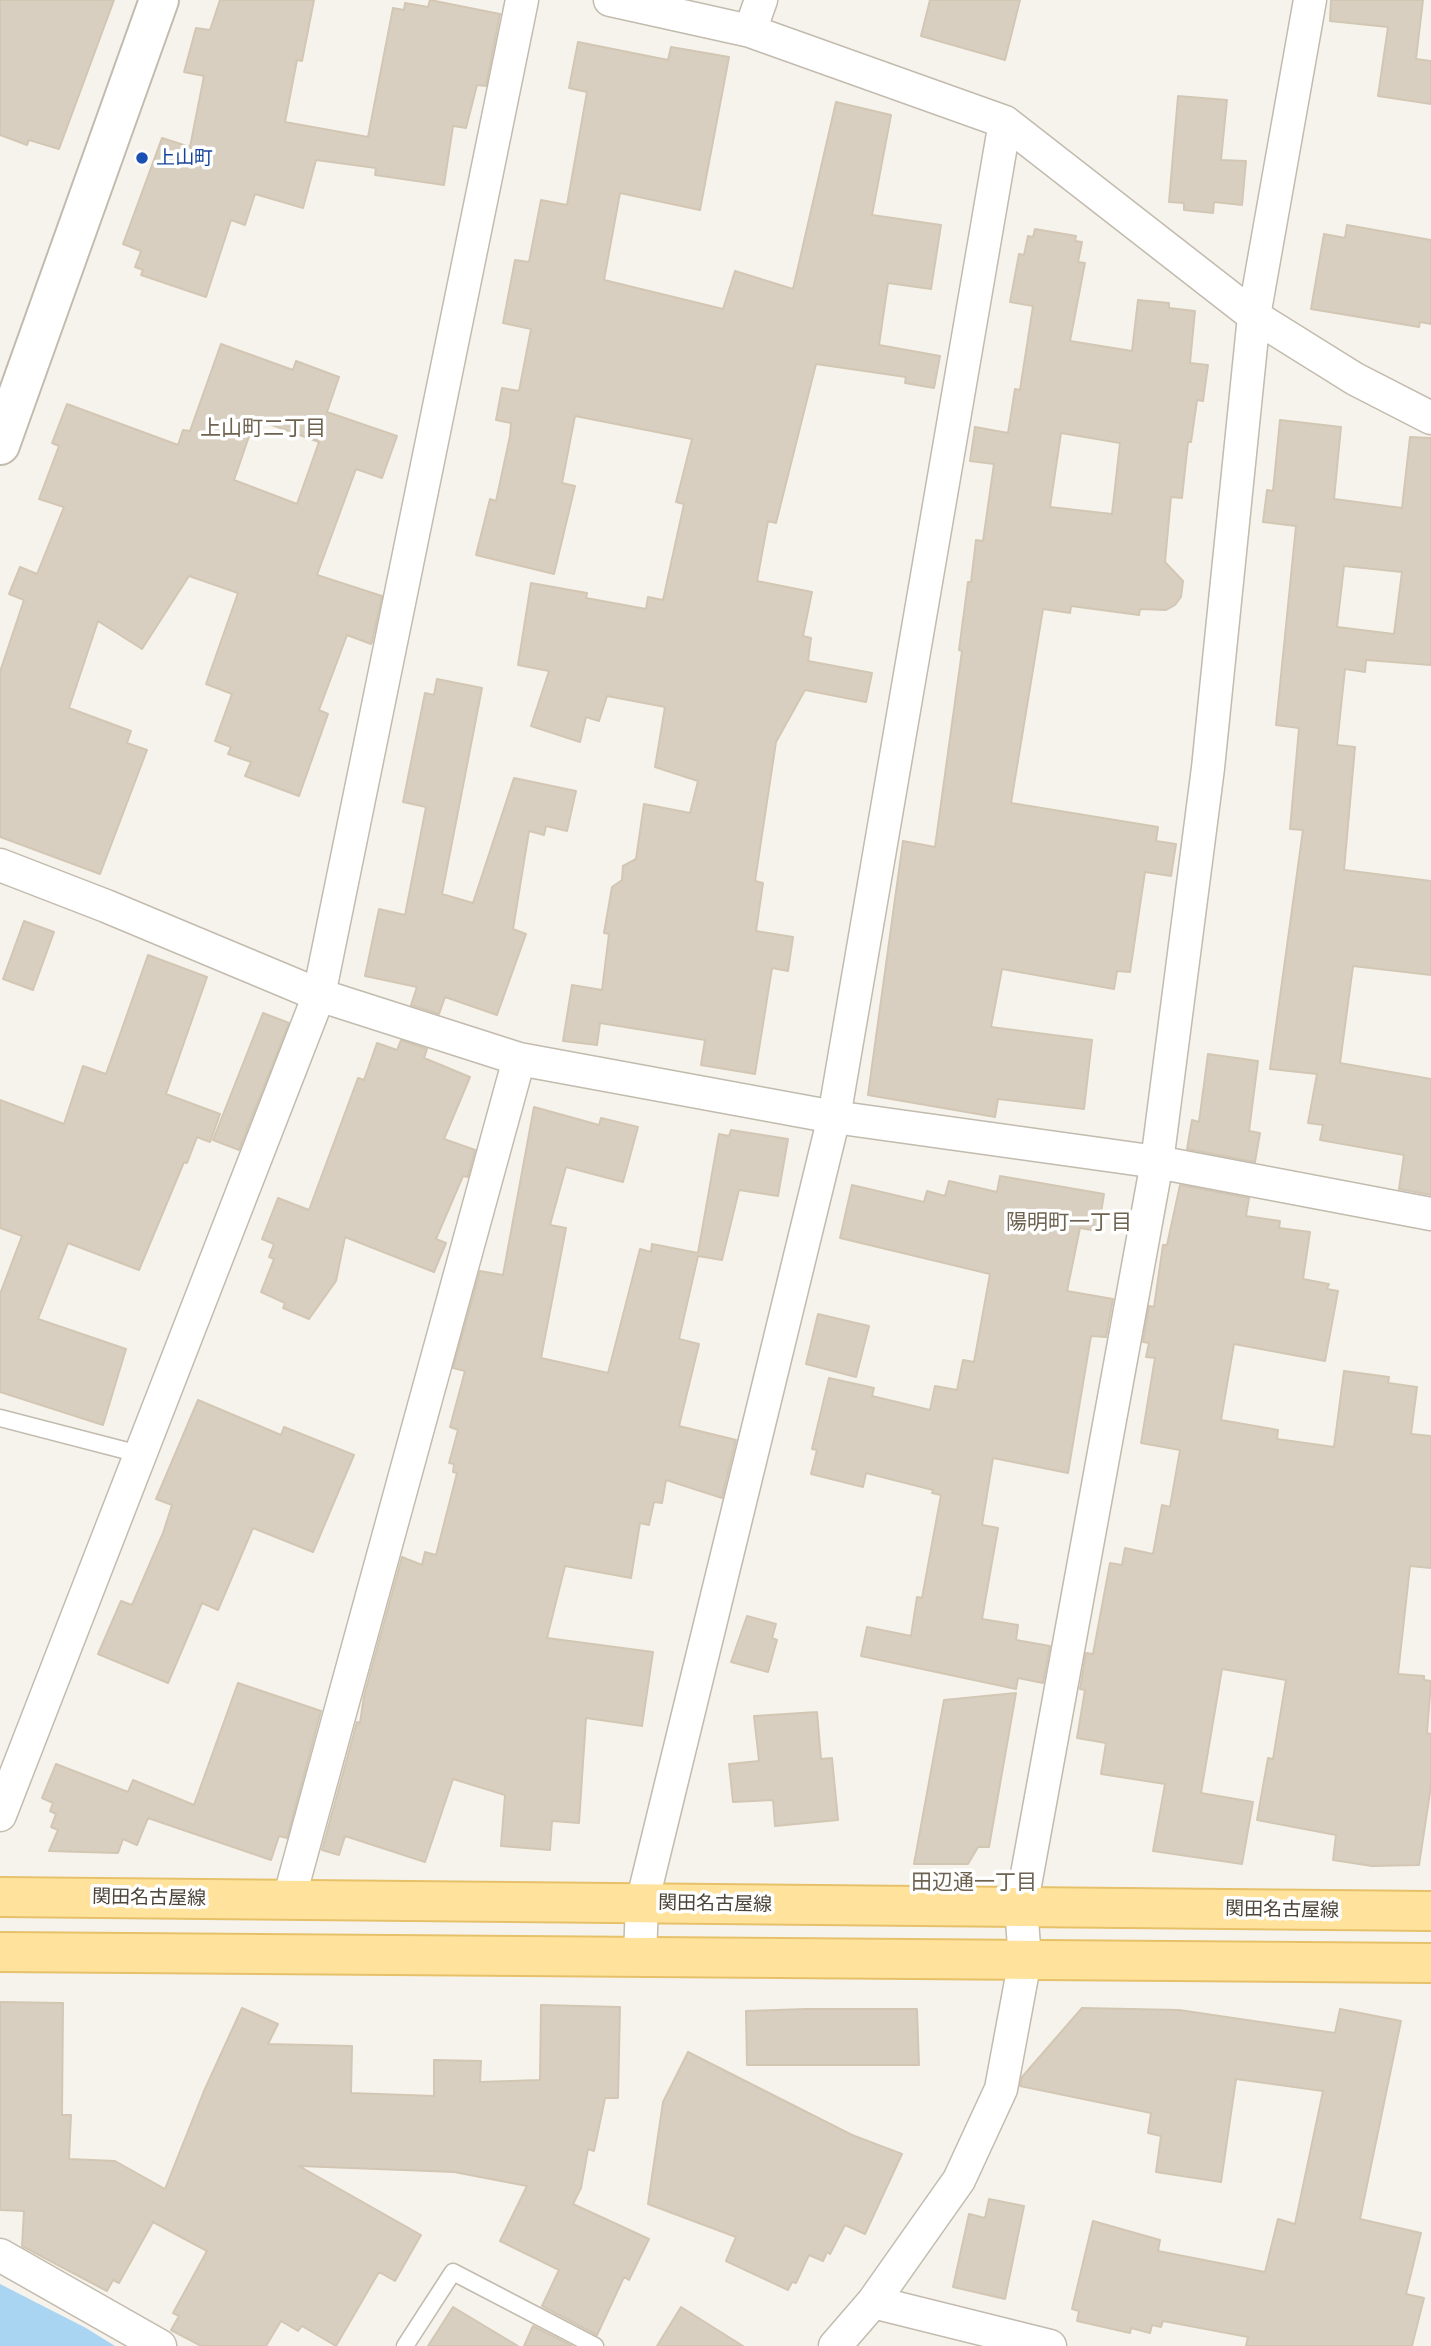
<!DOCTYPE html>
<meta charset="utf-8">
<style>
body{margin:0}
canvas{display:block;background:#f6f3ec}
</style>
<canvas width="1431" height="2346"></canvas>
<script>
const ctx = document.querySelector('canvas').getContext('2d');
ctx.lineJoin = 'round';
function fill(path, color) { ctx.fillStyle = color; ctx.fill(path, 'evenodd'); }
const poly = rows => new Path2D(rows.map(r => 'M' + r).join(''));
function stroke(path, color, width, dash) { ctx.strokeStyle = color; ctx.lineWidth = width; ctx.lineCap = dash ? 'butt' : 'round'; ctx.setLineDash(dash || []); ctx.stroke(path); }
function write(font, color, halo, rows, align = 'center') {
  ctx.font = font + ' Cabin,"Noto Sans JP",sans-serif'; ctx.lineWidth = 7; ctx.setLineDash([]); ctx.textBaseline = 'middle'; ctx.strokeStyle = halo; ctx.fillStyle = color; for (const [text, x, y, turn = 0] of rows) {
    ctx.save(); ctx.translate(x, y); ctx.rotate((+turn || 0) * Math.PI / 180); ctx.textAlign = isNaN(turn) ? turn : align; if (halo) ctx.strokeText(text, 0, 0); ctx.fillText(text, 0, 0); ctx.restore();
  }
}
const water = poly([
 [0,2284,86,2328,115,2346,0,2346]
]);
const building = poly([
 [0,0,114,0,59,149,29,140,27,145,0,135,0,0],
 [220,0,314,0,302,61,297,60,285,122,368,137,393,8,404,10,405,3,428,7,430,0,500,14,486,86,477,85,466,128,453,126,444,185,375,175,376,168,316,160,303,208,255,194,245,225,231,220,206,297,141,275,143,270,135,267,141,251,123,244,162,138,190,147,204,76,184,72,196,28,210,30,220,0],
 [930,0,1020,0,1005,60,921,36,930,0],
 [1331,0,1423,0,1416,59,1431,61,1431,104,1378,96,1388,27,1330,21,1331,0],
 [578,42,668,60,671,47,729,57,700,210,620,193,604,280,723,309,735,271,793,289,836,102,891,115,872,215,941,225,931,289,888,283,879,345,940,356,934,388,905,383,906,377,816,364,776,523,768,521,757,581,812,592,803,636,811,638,808,661,872,673,866,702,805,690,776,742,755,881,763,883,756,931,793,937,788,971,772,968,755,1074,701,1065,705,1040,600,1023,597,1045,563,1041,572,985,602,990,609,934,604,933,612,887,622,880,623,866,636,859,644,804,690,813,698,781,655,767,665,707,607,696,599,721,586,717,580,742,531,726,549,671,518,665,531,583,587,593,586,598,646,609,648,597,663,600,684,504,676,502,692,439,575,416,562,483,575,486,554,574,476,555,490,499,496,501,510,436,511,423,496,420,502,388,519,391,531,329,503,323,515,260,529,262,541,200,567,205,587,92,569,88,578,42],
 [1178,96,1227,100,1221,160,1246,161,1242,205,1214,202,1213,213,1184,210,1184,203,1169,202,1178,96],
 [1347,225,1431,240,1431,324,1420,322,1419,327,1311,309,1324,234,1345,238,1347,225],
 [1035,229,1076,236,1075,241,1082,242,1078,262,1085,263,1070,341,1132,351,1138,300,1169,303,1169,308,1195,311,1190,363,1208,365,1203,401,1197,400,1191,442,1188,442,1182,498,1171,497,1165,562,1183,581,1181,597,1175,605,1166,610,1140,609,1139,615,1071,606,1070,613,1043,609,1011,803,1158,827,1156,841,1176,844,1171,876,1145,872,1130,972,1117,971,1114,989,1002,969,991,1027,1092,1040,1084,1109,998,1099,995,1117,868,1095,903,841,935,847,962,651,959,650,968,582,971,582,976,540,983,541,994,464,970,461,975,427,1008,433,1015,389,1020,390,1033,306,1010,302,1019,254,1024,255,1028,236,1033,237,1035,229],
 [1061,433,1120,443,1112,514,1050,507,1061,433],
 [221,344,293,370,296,361,339,377,327,412,397,436,382,478,356,469,317,575,382,596,372,642,371,644,347,635,319,710,328,714,299,796,245,776,251,762,228,754,231,747,215,741,232,694,206,684,238,593,189,576,142,649,98,621,69,708,131,731,127,743,147,750,100,874,0,837,0,672,24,600,9,594,20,567,37,574,64,507,39,499,59,446,52,443,67,404,178,445,183,430,190,431,221,344],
 [255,419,319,442,297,504,234,480,255,419],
 [1280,420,1341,427,1334,499,1402,508,1410,437,1431,438,1431,665,1366,660,1365,672,1345,669,1337,745,1355,747,1344,870,1431,881,1431,975,1353,966,1340,1063,1431,1079,1431,1195,1399,1189,1404,1155,1320,1140,1323,1125,1308,1123,1317,1074,1270,1069,1303,830,1290,829,1299,728,1276,725,1296,526,1263,522,1267,490,1273,491,1280,420],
 [1344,566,1402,572,1394,634,1337,627,1344,566],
 [437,679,482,688,442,894,473,903,514,778,576,791,567,831,546,826,544,835,529,831,513,929,526,934,497,1015,445,997,439,1014,411,1005,417,987,365,976,379,909,405,915,426,807,403,802,425,693,434,695,437,679],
 [24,921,54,932,33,990,3,979,24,921],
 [148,955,207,977,166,1094,220,1114,210,1142,197,1137,187,1163,184,1162,139,1270,68,1243,38,1319,126,1349,103,1425,0,1392,0,1294,22,1236,0,1228,0,1100,64,1124,83,1066,106,1074,148,955],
 [263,1013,289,1023,239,1150,213,1140,263,1013],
 [401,1040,427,1049,424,1058,470,1077,444,1139,475,1150,468,1177,463,1176,436,1239,446,1243,434,1272,345,1237,336,1281,309,1319,283,1308,285,1303,261,1292,274,1259,269,1257,274,1244,262,1239,278,1198,309,1210,358,1078,364,1080,377,1043,397,1050,401,1040],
 [1208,1054,1258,1061,1249,1131,1260,1133,1255,1162,1187,1149,1192,1120,1199,1122,1208,1054],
 [534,1107,599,1125,601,1118,638,1127,623,1182,566,1167,550,1225,566,1228,541,1358,608,1373,640,1249,651,1252,652,1244,698,1253,719,1134,729,1136,731,1130,788,1139,778,1196,739,1190,722,1260,698,1256,679,1339,699,1344,679,1426,736,1440,725,1485,722,1498,666,1480,662,1503,654,1502,649,1525,640,1523,631,1578,565,1566,547,1638,653,1652,642,1726,586,1718,579,1823,552,1821,550,1850,501,1846,505,1795,453,1779,425,1862,345,1836,339,1855,322,1850,357,1722,360,1723,364,1696,402,1557,422,1565,425,1552,436,1555,457,1473,453,1472,454,1464,449,1463,458,1430,450,1427,465,1371,453,1368,480,1271,503,1275,534,1107],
 [1000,1176,1104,1194,1098,1231,1080,1228,1067,1291,1113,1299,1106,1337,1091,1336,1068,1473,993,1458,982,1525,998,1528,982,1619,1018,1625,1016,1640,1050,1646,1043,1683,1018,1678,1016,1689,861,1656,867,1627,911,1636,917,1597,922,1598,941,1495,932,1493,933,1490,866,1473,863,1487,811,1474,817,1450,812,1449,829,1378,874,1388,872,1396,930,1410,935,1386,957,1390,963,1360,974,1362,990,1274,840,1238,852,1185,924,1202,927,1191,945,1196,949,1181,997,1192,1000,1176],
 [1180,1185,1249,1198,1246,1216,1280,1221,1279,1228,1310,1232,1303,1279,1329,1284,1327,1289,1338,1291,1325,1361,1234,1344,1221,1420,1278,1430,1277,1439,1334,1447,1344,1371,1389,1377,1388,1383,1417,1387,1411,1434,1431,1436,1431,1568,1410,1566,1398,1674,1424,1676,1424,1680,1431,1681,1427,1733,1431,1734,1431,1786,1419,1865,1372,1866,1333,1860,1336,1835,1257,1820,1268,1758,1273,1759,1286,1680,1222,1669,1201,1793,1253,1802,1242,1864,1153,1851,1165,1784,1101,1774,1106,1743,1077,1738,1085,1690,1080,1689,1086,1653,1093,1654,1110,1563,1122,1565,1125,1548,1153,1554,1162,1505,1170,1507,1180,1450,1141,1443,1155,1358,1146,1357,1149,1343,1143,1342,1149,1306,1154,1307,1163,1245,1167,1245,1180,1185],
 [818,1314,869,1326,856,1377,806,1364,818,1314],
 [198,1400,281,1435,284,1427,354,1455,313,1552,253,1528,218,1610,202,1603,168,1683,98,1654,121,1601,132,1605,163,1533,172,1505,156,1499,198,1400],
 [747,1616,776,1624,772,1638,777,1640,768,1672,731,1662,747,1616],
 [238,1683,321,1711,287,1838,279,1836,271,1860,148,1818,137,1845,123,1839,118,1853,49,1851,58,1830,51,1827,56,1814,50,1811,53,1803,42,1798,56,1764,128,1792,133,1780,194,1805,238,1683],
 [1016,1693,989,1847,978,1847,968,1864,914,1864,944,1700,1016,1693],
 [817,1712,821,1759,832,1758,838,1820,775,1826,773,1800,733,1802,729,1764,759,1761,754,1716,817,1712],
 [0,2002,63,2003,62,2115,71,2115,69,2159,115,2161,165,2189,204,2091,242,2008,278,2024,268,2044,352,2046,351,2093,434,2096,434,2060,481,2061,480,2082,540,2080,541,2005,620,2007,618,2098,605,2098,594,2151,588,2149,581,2188,573,2204,649,2239,629,2280,624,2277,597,2335,542,2306,559,2270,500,2241,527,2186,454,2172,299,2166,421,2235,395,2281,379,2272,336,2346,302,2326,298,2331,281,2321,266,2346,201,2346,171,2330,179,2316,173,2313,207,2251,153,2222,119,2283,113,2280,107,2291,22,2246,24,2211,0,2210,0,2002],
 [1082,2008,1179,2010,1335,2033,1340,2009,1401,2021,1360,2219,1421,2233,1406,2294,1424,2298,1412,2346,1246,2346,1248,2337,1163,2321,1161,2327,1152,2325,1150,2333,1131,2328,1130,2333,1077,2321,1079,2311,1072,2309,1093,2221,1160,2240,1158,2251,1265,2272,1278,2219,1295,2224,1323,2091,1236,2079,1221,2182,1156,2172,1161,2136,1148,2133,1151,2113,1020,2086,1022,2077,1082,2008],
 [806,2009,917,2009,919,2065,747,2065,746,2011,806,2009],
 [688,2052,852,2135,902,2154,865,2234,845,2225,830,2254,827,2252,823,2261,809,2255,796,2283,792,2282,788,2290,726,2261,736,2237,648,2204,663,2102,688,2052],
 [989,2199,1024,2206,1005,2299,953,2287,969,2214,985,2218,989,2199],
 [453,2307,518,2346,428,2346,453,2307],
 [681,2307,743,2346,657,2346,681,2307],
 [533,2326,572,2346,524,2346,533,2326]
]);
const service = poly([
 [0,1418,139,1454],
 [405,2346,453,2272,595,2346]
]);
const minor = poly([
 [610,0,750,31,1005,122,1254,316,1355,379,1431,418],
 [750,31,761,0],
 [0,865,106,906,319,995,519,1059,834,1117,1157,1162,1431,1214],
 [0,1815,319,995,522,0],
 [289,1899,519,1059],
 [640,1957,642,1903,834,1117,1005,122],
 [0,2255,160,2346],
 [873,2302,1050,2346],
 [835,2346,873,2302,959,2180,1001,2089,1025,1960,1021,1907,1157,1162,1208,768,1254,316,1310,0]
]);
const tertiary = poly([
 [0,445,159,0]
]);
const primary = poly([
 [0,1897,1431,1911],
 [0,1952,1431,1963]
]);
const markers = [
 [142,158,7,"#1a4fb4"]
];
const transitNames = [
 ["上山町",156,158]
];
const streetNames = [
 ["関田名古屋線",149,1898,1],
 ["関田名古屋線",715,1904,1],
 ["関田名古屋線",1282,1910,1]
];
const neighbourhoodNames = [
 ["上山町二丁目",263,429],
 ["陽明町一丁目",1069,1223],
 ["田辺通一丁目",974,1883]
];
fill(water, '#a9d4f2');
fill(building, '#d8cfc1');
stroke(building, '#d3c7b4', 2);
stroke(service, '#c2bbae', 19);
stroke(minor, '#c2bbae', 35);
stroke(tertiary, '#c2bbae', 42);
stroke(primary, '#e6c16a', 42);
stroke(service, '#fff', 16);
stroke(minor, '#fff', 32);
stroke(tertiary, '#fff', 38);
stroke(primary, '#ffe39c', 38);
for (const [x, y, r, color] of markers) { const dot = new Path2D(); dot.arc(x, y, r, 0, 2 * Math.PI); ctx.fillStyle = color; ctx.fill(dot); stroke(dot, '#fff', 2.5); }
write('19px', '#164399', '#fff', transitNames, 'left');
write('19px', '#4b4439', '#fff', streetNames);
write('21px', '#6e6250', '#fff', neighbourhoodNames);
</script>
